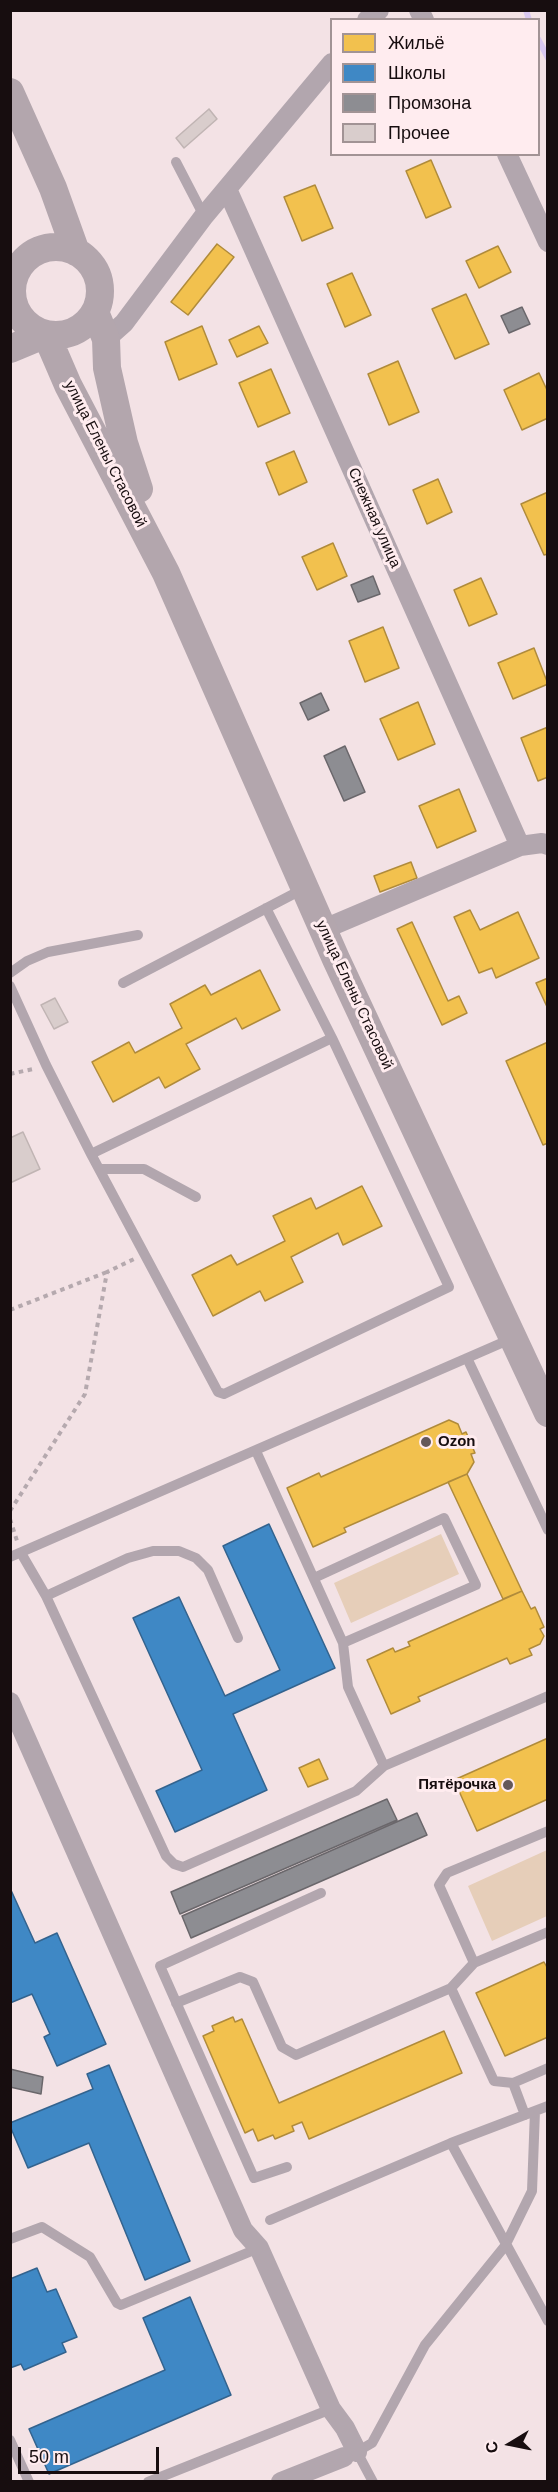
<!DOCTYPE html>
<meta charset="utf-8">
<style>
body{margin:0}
#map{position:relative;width:558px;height:2492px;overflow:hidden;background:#f3e2e5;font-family:Arial,sans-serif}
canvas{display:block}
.frame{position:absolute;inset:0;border:12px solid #170d0f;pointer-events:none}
.legend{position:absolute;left:330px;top:18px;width:210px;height:138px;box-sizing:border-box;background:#ffecef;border:2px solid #a29395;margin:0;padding:8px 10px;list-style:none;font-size:18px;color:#170d0f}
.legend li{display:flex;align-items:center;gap:12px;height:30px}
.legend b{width:30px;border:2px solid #a29395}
.north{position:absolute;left:480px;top:2414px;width:60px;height:60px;-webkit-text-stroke:4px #ffecef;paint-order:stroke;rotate:260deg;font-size:16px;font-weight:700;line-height:24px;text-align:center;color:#170d0f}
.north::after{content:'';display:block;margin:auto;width:21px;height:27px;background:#170d0f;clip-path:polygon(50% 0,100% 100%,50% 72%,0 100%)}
.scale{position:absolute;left:18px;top:2447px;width:141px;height:27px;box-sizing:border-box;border:3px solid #170d0f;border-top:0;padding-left:8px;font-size:18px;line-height:21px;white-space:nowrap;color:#170d0f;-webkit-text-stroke:4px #ffecef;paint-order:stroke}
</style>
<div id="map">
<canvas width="558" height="2492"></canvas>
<div class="frame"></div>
<ul class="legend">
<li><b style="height:16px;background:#f2c14e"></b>Жильё</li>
<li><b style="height:16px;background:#3f88c5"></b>Школы</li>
<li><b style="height:16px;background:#8d8d92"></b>Промзона</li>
<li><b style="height:16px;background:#d9cdcc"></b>Прочее</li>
</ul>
<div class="north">С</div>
<div class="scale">50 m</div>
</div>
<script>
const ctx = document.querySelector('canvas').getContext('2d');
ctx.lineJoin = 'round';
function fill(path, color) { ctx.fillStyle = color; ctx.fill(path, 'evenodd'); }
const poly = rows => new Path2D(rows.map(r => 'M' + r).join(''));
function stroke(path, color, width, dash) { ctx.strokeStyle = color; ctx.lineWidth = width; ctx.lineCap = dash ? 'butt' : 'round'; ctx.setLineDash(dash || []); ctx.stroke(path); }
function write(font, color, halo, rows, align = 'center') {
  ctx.font = font + ' Arial,sans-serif'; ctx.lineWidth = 6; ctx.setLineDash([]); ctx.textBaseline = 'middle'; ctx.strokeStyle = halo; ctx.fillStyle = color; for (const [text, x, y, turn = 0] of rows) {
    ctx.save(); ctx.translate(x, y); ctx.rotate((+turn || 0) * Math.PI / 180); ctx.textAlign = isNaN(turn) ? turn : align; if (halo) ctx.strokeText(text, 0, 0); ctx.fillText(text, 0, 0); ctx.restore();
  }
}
const green = poly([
 [441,1534,459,1574,351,1623,334,1583],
 [547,1850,547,1916,492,1941,468,1886]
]);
const homes = poly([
 [431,160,451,207,426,218,406,171,431,160],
 [315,185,333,228,302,241,284,197,315,185],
 [217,244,234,257,188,315,171,302,217,244],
 [498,246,511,272,479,288,466,261,498,246],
 [352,273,371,315,345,327,327,284,352,273],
 [466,294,489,344,455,359,432,309,466,294],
 [202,326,217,364,179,380,165,342,202,326],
 [259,326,268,343,237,357,229,340,259,326],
 [398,361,419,412,389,425,368,374,398,361],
 [271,369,290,413,258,427,239,383,271,369],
 [539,373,548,392,548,418,522,430,504,390,539,373],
 [294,451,307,482,279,495,266,463,294,451],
 [438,479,452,512,427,524,413,490,438,479],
 [548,492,548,554,544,555,521,504,548,492],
 [333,543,347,576,317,590,302,557,333,543],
 [481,578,497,614,469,626,454,590,481,578],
 [383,627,399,668,365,682,349,641,383,627],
 [534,648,548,684,513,699,498,663,534,648],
 [418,702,435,744,398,760,380,719,418,702],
 [548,727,548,777,538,781,521,738,548,727],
 [459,789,476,831,437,848,419,806,459,789],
 [411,862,417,878,380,892,374,876,411,862],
 [470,910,480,930,518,912,539,958,496,978,492,968,479,973,454,917,470,910],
 [412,922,448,1001,459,996,467,1013,442,1025,397,929,412,922],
 [260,970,280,1010,242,1029,236,1018,186,1044,200,1069,165,1088,159,1077,113,1102,92,1062,129,1042,135,1053,182,1028,170,1004,205,985,211,995,260,970],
 [548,978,548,1009,536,983,548,978],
 [548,1042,548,1143,543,1145,506,1061,548,1042],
 [362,1186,382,1226,343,1245,338,1233,291,1257,303,1282,265,1301,260,1291,213,1316,192,1275,231,1255,237,1265,285,1241,273,1216,311,1198,316,1209,362,1186],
 [449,1420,458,1424,462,1434,466,1432,475,1453,471,1454,474,1462,467,1474,344,1528,346,1532,313,1547,287,1488,319,1473,321,1477,449,1420],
 [467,1474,522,1591,503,1599,448,1482,467,1474],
 [522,1591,531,1609,535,1607,544,1627,540,1629,544,1636,540,1644,529,1649,532,1655,510,1664,507,1658,418,1697,420,1701,391,1714,367,1660,393,1648,395,1652,410,1646,408,1642,522,1591],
 [548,1738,548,1799,477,1831,454,1780,548,1738],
 [319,1759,328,1779,308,1787,299,1768,319,1759],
 [544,1962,548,1969,548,2037,505,2056,476,1993,544,1962],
 [233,2017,235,2022,242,2019,279,2103,444,2031,462,2073,309,2139,302,2122,292,2126,294,2131,275,2139,273,2135,258,2141,253,2129,245,2133,203,2036,214,2031,212,2026,233,2017]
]);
const schools = poly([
 [269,1524,335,1668,233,1714,267,1790,175,1832,156,1791,202,1770,133,1618,179,1597,225,1696,280,1670,223,1546,269,1524],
 [10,1888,35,1943,57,1933,106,2044,57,2066,44,2037,50,2034,32,1994,10,2003,10,1888],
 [109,2065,190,2261,145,2280,89,2143,28,2168,10,2126,10,2123,93,2089,87,2074,109,2065],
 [37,2268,47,2292,56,2289,77,2337,62,2343,66,2352,24,2370,21,2364,10,2368,10,2279,37,2268],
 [190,2297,231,2395,49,2474,29,2429,165,2370,143,2318,190,2297]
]);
const industry = poly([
 [522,307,530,324,509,333,501,316,522,307],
 [373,576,380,594,358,602,351,585,373,576],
 [321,693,329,710,308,720,300,703,321,693],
 [345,746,365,792,344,801,324,756,345,746],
 [387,1799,397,1820,180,1914,171,1892,387,1799],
 [417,1813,427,1835,191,1938,182,1916,417,1813],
 [10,2069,43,2077,41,2094,10,2087,10,2069]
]);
const stream = poly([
 [526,10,529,20],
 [538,39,548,58]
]);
const building = poly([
 [209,109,217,119,184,148,176,138,209,109],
 [55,998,68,1022,54,1029,41,1005,55,998],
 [23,1132,40,1169,10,1183,10,1138,23,1132]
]);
const path = poly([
 [10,1074,33,1069],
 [10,1310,107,1272],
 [10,1511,85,1394,107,1272,134,1259],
 [10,1519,17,1541]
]);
const lane = poly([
 [176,162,204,216],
 [10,973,27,961,48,952,138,935],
 [123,983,305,888],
 [10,986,46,1065,91,1154,218,1392,224,1394,449,1287,332,1038,266,908],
 [91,1154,332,1038],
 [100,1169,144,1169,196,1197],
 [467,1358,548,1530],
 [256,1451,343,1643,348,1687,384,1766],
 [21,1553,46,1596,166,1856,174,1864,183,1867,356,1791,384,1766,548,1696],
 [10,1557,513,1338],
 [314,1578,444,1518,476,1585,343,1643],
 [46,1596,128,1558,153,1551,179,1551,196,1558,208,1570,238,1638],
 [474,1963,439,1885,447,1873,548,1831],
 [451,1988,474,1963,548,1932],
 [176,2003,240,1977,253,1982,282,2047,296,2055,451,1988,494,2081,513,2083,525,2115],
 [513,2083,548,2068],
 [451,2143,548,2321],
 [287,2167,254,2178,160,1966,321,1893],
 [270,2220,451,2143,548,2106],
 [10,2239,42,2227,90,2257,117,2303,121,2305,259,2248],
 [10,2440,29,2482],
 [357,2452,373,2482],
 [353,2454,372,2443,425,2345,505,2246,532,2191,535,2111],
 [148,2482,331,2409]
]);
const street = poly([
 [419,10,424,20],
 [367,20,379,10],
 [507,154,548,242],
 [227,189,520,846],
 [106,339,124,323,204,216,332,63],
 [324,929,520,846,542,843,548,845],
 [10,1702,243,2230,259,2248,331,2409,345,2428,357,2452],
 [281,2482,344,2457]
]);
const secondary = poly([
 [10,92,53,188,76,252],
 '12 291a44 44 0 1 1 88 0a44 44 0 1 1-88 0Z',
 [95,312,106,339,107,368,124,443,139,489],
 [46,334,68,385,166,573,336,959,548,1413],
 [10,349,46,334]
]);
const markers = [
 [426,1442,6,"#64585a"],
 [508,1785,6,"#64585a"]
];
const streetNames = [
 ["улица Елены Стасовой",105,454,63],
 ["Снежная улица",374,518,66],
 ["улица Елены Стасовой",354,995,65]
];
const poiNames = [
 ["Ozon",438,1442],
 ["Пятёрочка",496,1785,"right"]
];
fill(green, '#e6ceb9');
fill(homes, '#f2c14e');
stroke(homes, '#b08b3b', 1.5);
fill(schools, '#3f88c5');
stroke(schools, '#33638e', 1.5);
fill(industry, '#8d8d92');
stroke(industry, '#6a676b', 1.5);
stroke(stream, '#d8c7f0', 6);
fill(building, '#d9cdcc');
stroke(building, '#c0b4b3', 1.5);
stroke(path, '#b5a9ae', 4, [4.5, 4.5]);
stroke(lane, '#b2a6ae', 10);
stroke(street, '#b2a6ae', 20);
stroke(secondary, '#b3a6ad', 28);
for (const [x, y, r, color] of markers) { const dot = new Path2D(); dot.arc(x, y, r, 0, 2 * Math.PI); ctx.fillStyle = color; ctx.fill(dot); stroke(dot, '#ffecef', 2); }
write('15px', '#170d0f', '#ffecef', streetNames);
write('bold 15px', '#170d0f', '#ffecef', poiNames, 'left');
</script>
